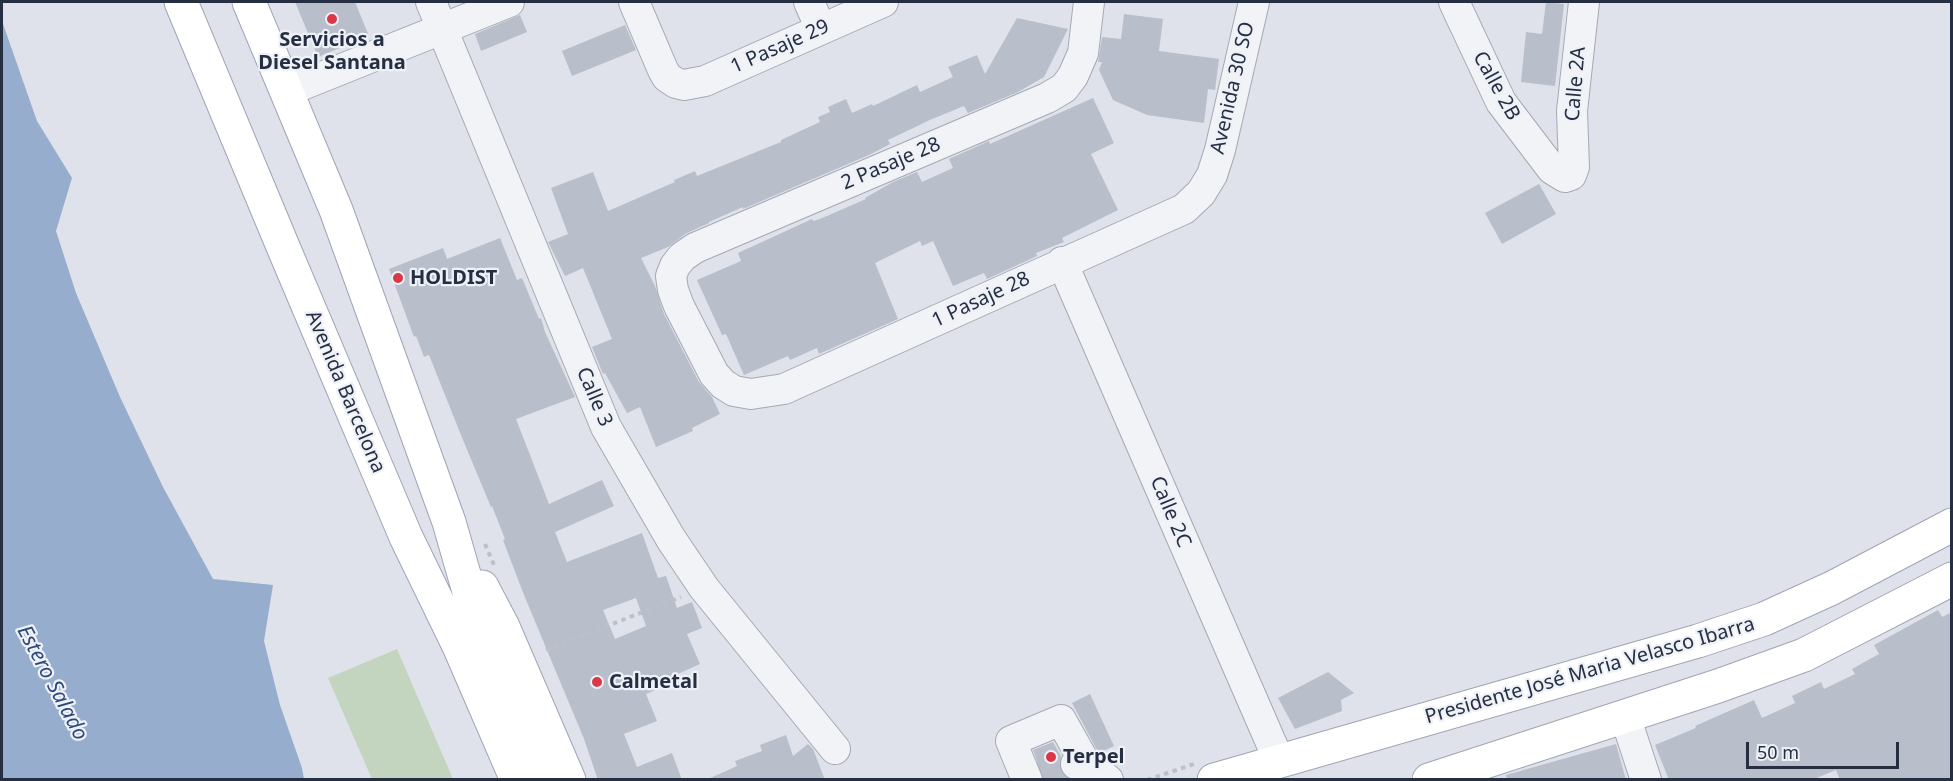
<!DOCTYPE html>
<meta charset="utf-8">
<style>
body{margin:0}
#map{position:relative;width:1953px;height:781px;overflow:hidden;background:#dfe2ea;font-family:"Noto Sans",sans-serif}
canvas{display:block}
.frame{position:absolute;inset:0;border:3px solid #262f42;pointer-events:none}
.scale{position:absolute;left:1746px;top:742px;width:153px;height:27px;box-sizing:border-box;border:3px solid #262f42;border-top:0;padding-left:8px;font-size:18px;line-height:21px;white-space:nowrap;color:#262f42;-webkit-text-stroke:4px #eef1f7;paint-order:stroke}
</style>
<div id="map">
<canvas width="1953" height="781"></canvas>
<div class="frame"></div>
<div class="scale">50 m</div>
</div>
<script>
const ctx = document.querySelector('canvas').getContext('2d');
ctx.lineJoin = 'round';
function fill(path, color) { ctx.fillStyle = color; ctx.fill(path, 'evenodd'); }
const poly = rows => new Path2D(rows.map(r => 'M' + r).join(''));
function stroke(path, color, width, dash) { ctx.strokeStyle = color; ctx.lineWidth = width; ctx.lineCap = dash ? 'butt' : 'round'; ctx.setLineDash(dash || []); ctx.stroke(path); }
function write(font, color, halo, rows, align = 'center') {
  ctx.font = font + ' "Noto Sans",sans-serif'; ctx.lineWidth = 4.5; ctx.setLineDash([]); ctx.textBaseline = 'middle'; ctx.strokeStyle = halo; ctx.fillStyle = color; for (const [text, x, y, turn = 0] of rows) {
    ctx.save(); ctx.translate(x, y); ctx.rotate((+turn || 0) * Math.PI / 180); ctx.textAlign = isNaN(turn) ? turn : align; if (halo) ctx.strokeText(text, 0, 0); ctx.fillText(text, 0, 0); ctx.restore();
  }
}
const green = poly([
 [397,649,453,779,372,779,328,678]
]);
const water = poly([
 [2,21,37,121,72,178,56,231,76,293,120,397,163,487,213,579,273,585,264,641,280,705,302,768,304,779,2,779]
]);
const building = poly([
 [295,2,355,2,369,36,318,57],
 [1546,2,1564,4,1555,86,1521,82,1526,32,1542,34],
 [1124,14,1163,19,1159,51,1219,59,1215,90,1208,89,1204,123,1147,115,1113,100,1099,70,1102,62,1098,62,1102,37,1121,39],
 [520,15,527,32,481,51,475,34],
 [1017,18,1068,29,1044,77,1018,92,968,113,964,106,932,119,888,140,890,144,869,155,743,209,743,207,709,222,709,223,685,234,668,247,641,258,655,286,664,314,699,382,712,397,720,414,692,428,693,431,656,447,640,407,627,413,605,373,603,374,592,347,612,339,583,268,565,276,548,242,568,234,551,188,593,172,608,211,675,182,674,180,695,171,697,176,781,142,781,140,820,122,818,117,830,112,828,107,846,99,852,113,872,104,873,106,917,85,920,92,953,77,948,67,977,55,985,74],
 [625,25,636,50,572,76,562,51],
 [1093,98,1114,143,1091,154,1118,210,1062,238,1064,242,1036,253,1037,256,987,279,984,273,953,286,933,241,922,246,920,241,875,263,898,319,819,354,817,348,790,360,788,356,744,375,726,334,722,335,697,280,741,261,738,253,812,219,813,221,820,219,866,199,865,198,893,182,917,172,922,182,953,168,949,159,989,141,990,144],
 [1539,184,1556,214,1502,244,1485,213],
 [500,238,517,280,522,278,539,319,541,318,545,332,575,397,516,419,549,504,602,480,614,506,555,532,567,562,642,533,658,578,666,576,677,608,692,602,702,628,687,634,700,664,669,678,672,683,646,694,657,721,624,734,637,767,672,753,682,780,598,780,584,739,524,595,503,540,505,539,492,506,491,507,463,440,429,355,424,357,416,336,414,337,389,269,443,248,447,259],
 [636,598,646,626,615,639,603,610],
 [1938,610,1942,617,1952,612,1952,780,1840,780,1836,770,1812,780,1669,780,1655,745,1696,728,1695,726,1754,700,1762,718,1795,703,1792,696,1821,682,1824,689,1855,674,1852,669,1879,654,1874,645],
 [1328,672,1354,693,1341,700,1342,711,1295,729,1278,698],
 [1090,694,1114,746,1101,752,1097,750,1072,703],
 [786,735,793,756,808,744,813,749,825,780,706,780,737,766,735,761,762,751,760,745],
 [1053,742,1061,756,1059,762,1060,771,1065,777,1070,780,1044,780,1033,750],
 [1616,744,1626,780,1507,780,1506,775]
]);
const minorTunnel = poly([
 [1037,779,1076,764]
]);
const path = poly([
 [485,544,494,565],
 [546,650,681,597],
 [1147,780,1194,764]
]);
const minor = poly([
 [431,2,606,427,671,539,704,588,835,749],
 [634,2,663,70,667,77,676,83,684,85,705,81,883,2],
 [809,2,821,29],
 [1089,2,1083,53,1073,76,1064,88,1047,98,695,248,682,257,675,266,671,276,673,290,679,306,714,374,723,384,734,391,751,394,784,389,1184,209,1201,193,1212,175,1220,150,1254,2],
 [1454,2,1501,102,1552,169,1565,177,1571,175,1574,167,1572,111,1584,2],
 [287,91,509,2],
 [1062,262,1279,761],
 [1625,716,1646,780],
 [1076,764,1084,761,1108,780],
 [1027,780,1011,741,1061,720,1084,761]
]);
const major = poly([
 [181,2,284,249,406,537,459,646,517,780],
 [249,2,336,210,449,522,482,637,544,780],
 [482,587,503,627,569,780],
 [1214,780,1698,641,1764,619,1832,588,1952,525],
 [1429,780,1718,686,1804,655,1952,579]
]);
const markers = [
 [332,19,6,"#da3846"],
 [398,278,6,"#da3846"],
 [597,682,6,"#da3846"],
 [1051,757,6,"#da3846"]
];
const poiNames = [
 ["Servicios a",332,40,"center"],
 ["Diesel Santana",332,63,"center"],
 ["HOLDIST",410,278],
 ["Calmetal",609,682],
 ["Terpel",1063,757]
];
const streetNames = [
 ["1 Pasaje 29",780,47,-24],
 ["Calle 2A",1576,84,-85],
 ["Calle 2B",1496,86,61],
 ["Avenida 30 SO",1233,88,-77],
 ["2 Pasaje 28",891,164,-23],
 ["1 Pasaje 28",981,300,-25],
 ["Avenida Barcelona",345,392,67],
 ["Calle 3",594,397,67],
 ["Calle 2C",1170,512,67],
 ["Presidente José Maria Velasco Ibarra",1590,671,-16]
];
const waterNames = [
 ["Estero Salado",52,683,62]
];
fill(green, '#c3d4bf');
fill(water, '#96adcd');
fill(building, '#b8beca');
stroke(minorTunnel, '#babec8', 30, [30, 15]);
stroke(minor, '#a4a9b4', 32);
stroke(major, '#9da5b6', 35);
stroke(path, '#bdc0c8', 4, [4.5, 4.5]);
stroke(minor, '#f2f3f7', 30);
stroke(major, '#fff', 33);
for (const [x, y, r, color] of markers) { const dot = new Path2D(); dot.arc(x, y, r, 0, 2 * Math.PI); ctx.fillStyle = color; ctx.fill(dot); stroke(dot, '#eef1f7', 2); }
write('bold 20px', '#262f42', '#eef1f7', poiNames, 'left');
write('20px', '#262f42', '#eef1f7', streetNames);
write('italic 21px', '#2d4a7a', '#eef1f7', waterNames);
</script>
